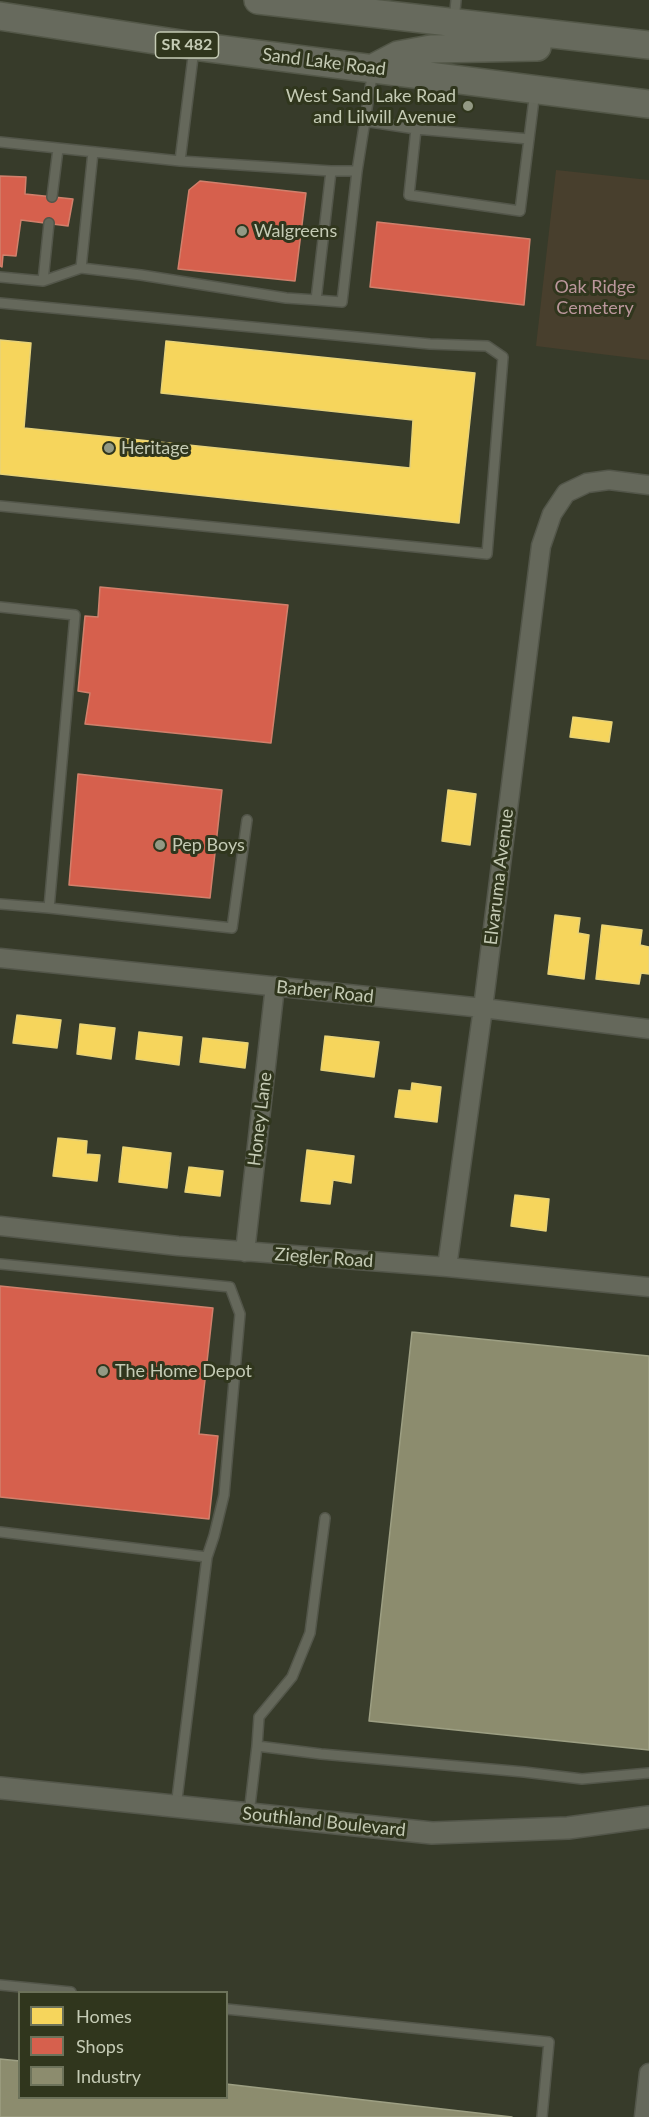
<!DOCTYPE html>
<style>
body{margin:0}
#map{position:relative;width:649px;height:2117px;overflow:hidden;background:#373b2a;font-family:Lato,sans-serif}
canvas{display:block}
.legend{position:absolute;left:18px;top:1991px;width:210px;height:108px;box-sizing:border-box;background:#30361d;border:2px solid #6c725a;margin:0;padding:8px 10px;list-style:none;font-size:18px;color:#c5cbb5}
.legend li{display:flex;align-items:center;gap:12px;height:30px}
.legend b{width:30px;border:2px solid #6c725a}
</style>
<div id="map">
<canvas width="649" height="2117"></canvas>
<ul class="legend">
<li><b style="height:16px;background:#f6d55c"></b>Homes</li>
<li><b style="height:16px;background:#d6604d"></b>Shops</li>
<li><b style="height:16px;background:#8c8c6e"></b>Industry</li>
</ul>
</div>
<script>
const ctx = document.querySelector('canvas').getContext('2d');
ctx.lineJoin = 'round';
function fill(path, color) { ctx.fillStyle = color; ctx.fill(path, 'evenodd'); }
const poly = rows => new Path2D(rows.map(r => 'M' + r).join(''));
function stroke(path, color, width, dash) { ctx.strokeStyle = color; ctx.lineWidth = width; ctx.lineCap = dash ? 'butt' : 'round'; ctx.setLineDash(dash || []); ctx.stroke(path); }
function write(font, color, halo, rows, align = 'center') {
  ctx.font = font + ' Lato,sans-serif'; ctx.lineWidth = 6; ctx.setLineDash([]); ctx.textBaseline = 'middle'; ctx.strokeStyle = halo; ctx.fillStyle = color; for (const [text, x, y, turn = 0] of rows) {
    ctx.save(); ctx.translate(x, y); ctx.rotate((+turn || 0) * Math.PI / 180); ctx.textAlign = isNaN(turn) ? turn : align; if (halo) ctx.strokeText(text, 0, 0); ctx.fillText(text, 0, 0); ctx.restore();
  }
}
const green = poly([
 [556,170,649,180,649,360,536,346]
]);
const homes = poly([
 [0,340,31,343,24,428,410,468,413,420,161,393,166,341,475,373,459,523,0,474,0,340],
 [573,717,612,722,609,742,570,737,573,717],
 [448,790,476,794,470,845,442,841,448,790],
 [555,915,580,918,578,933,589,935,584,979,548,974,555,915],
 [602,925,642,930,640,945,649,947,649,974,641,973,639,984,596,979,602,925],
 [17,1015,61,1020,57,1048,13,1043,17,1015],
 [80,1024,115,1028,111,1059,77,1054,80,1024],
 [139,1032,182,1037,179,1065,136,1059,139,1032],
 [325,1036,379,1042,374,1077,321,1070,325,1036],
 [203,1038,248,1043,245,1068,200,1062,203,1038],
 [412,1083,441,1087,437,1122,395,1117,399,1090,411,1091,412,1083],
 [58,1138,87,1141,86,1154,100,1155,97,1181,53,1176,58,1138],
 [123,1147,171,1153,167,1188,119,1182,123,1147],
 [307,1150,354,1156,351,1183,333,1180,330,1204,301,1201,307,1150],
 [189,1167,223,1171,220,1196,185,1192,189,1167],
 [515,1195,549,1199,546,1231,511,1226,515,1195]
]);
const shops = poly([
 [0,176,26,177,25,194,73,199,68,226,21,220,16,256,3,255,2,267,0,266,0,176],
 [200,181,306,193,295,281,178,269,189,190,200,181],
 [377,222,530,239,524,305,370,287,377,222],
 [100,587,288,605,271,743,85,724,90,693,78,691,85,616,98,617,100,587],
 [78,774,222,790,210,898,69,885,78,774],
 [0,1286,213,1308,199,1434,218,1436,209,1519,0,1497,0,1286]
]);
const industry = poly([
 [412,1332,649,1356,649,1750,369,1721,412,1332],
 [0,2059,20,2061,20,2098,226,2098,226,2084,512,2117,0,2117,0,2059]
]);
const service = poly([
 [454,21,456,0],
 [364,121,416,129,529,139],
 [416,129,409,195,520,211,535,91],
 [0,142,180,161,194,49],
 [331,171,357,171,373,70],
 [52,197,58,149],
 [81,268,93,152],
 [0,277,43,281,81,268,141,275,286,298,316,300,331,171,180,161],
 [43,281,49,223],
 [316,300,342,302,357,171],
 [0,303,430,344,487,346,503,357,487,554,0,506],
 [0,607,75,615,49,908,0,904],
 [49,908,232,928,247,820],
 [0,1264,230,1287,240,1314,224,1495,214,1536,207,1557],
 [0,1532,207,1557,176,1807],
 [257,1746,259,1717,292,1677,310,1633,325,1518],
 [249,1814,257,1746,321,1754,524,1772,582,1779,649,1773],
 [0,1985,71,1992],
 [226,2009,549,2042,542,2117]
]);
const minor = poly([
 [0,958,483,1008,649,1029],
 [0,1226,178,1246,447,1267,649,1287],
 [245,1252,275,986],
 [447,1267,483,1008,541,546,552,514,566,493,587,483,609,480,649,485],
 [644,2117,649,2073]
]);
const tertiary = poly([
 [0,1788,432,1833,568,1828,649,1817]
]);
const primary = poly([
 [258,0,649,45],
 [0,16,194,46,649,104],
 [375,67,398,55,431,49,537,47]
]);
const markers = [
 [468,106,6,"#939984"],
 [242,231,6,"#939984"],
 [109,448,6,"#939984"],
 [160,845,6,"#939984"],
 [103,1371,6,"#939984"]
];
const shields = [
 [187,45,63]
];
const shieldNames = [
 ["SR 482",187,45]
];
const streetNames = [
 ["Sand Lake Road",324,62,7],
 ["Elvaruma Avenue",499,877,-83],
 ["Barber Road",325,992,6],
 ["Honey Lane",260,1119,-83],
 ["Ziegler Road",324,1258,4],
 ["Southland Boulevard",324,1822,6]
];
const poiNames = [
 ["West Sand Lake Road",456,96,"right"],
 ["and Lilwill Avenue",456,117,"right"],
 ["Walgreens",254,231],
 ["Heritage",121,448],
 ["Pep Boys",172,845],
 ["The Home Depot",115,1371]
];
const parkNames = [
 ["Oak Ridge",595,287],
 ["Cemetery",595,308]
];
fill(green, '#483f2d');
fill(homes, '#f6d55c');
stroke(homes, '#e7d277', 1.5);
fill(shops, '#d6604d');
stroke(shops, '#d1806c', 1.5);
fill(industry, '#8c8c6e');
stroke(industry, '#9d9f83', 1.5);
stroke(service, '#53564a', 12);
stroke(minor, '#53564a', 21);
stroke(tertiary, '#53564a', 24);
stroke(primary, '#535748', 30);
stroke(service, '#65685b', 9);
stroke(minor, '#65685b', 18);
stroke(tertiary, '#65685b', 21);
stroke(primary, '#676a5d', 27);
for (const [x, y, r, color] of markers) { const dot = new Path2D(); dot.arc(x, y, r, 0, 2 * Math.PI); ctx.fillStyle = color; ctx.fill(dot); stroke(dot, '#30361d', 2); }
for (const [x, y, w] of shields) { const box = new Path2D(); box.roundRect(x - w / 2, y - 13, w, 26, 4.5); ctx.fillStyle = '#30361d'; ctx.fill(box); stroke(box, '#c5cbb5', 1.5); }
write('bold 16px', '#c5cbb5', null, shieldNames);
write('18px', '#c5cbb5', '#30361d', streetNames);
write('18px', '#c5cbb5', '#30361d', poiNames, 'left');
write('18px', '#bb979c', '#30361d', parkNames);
</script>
